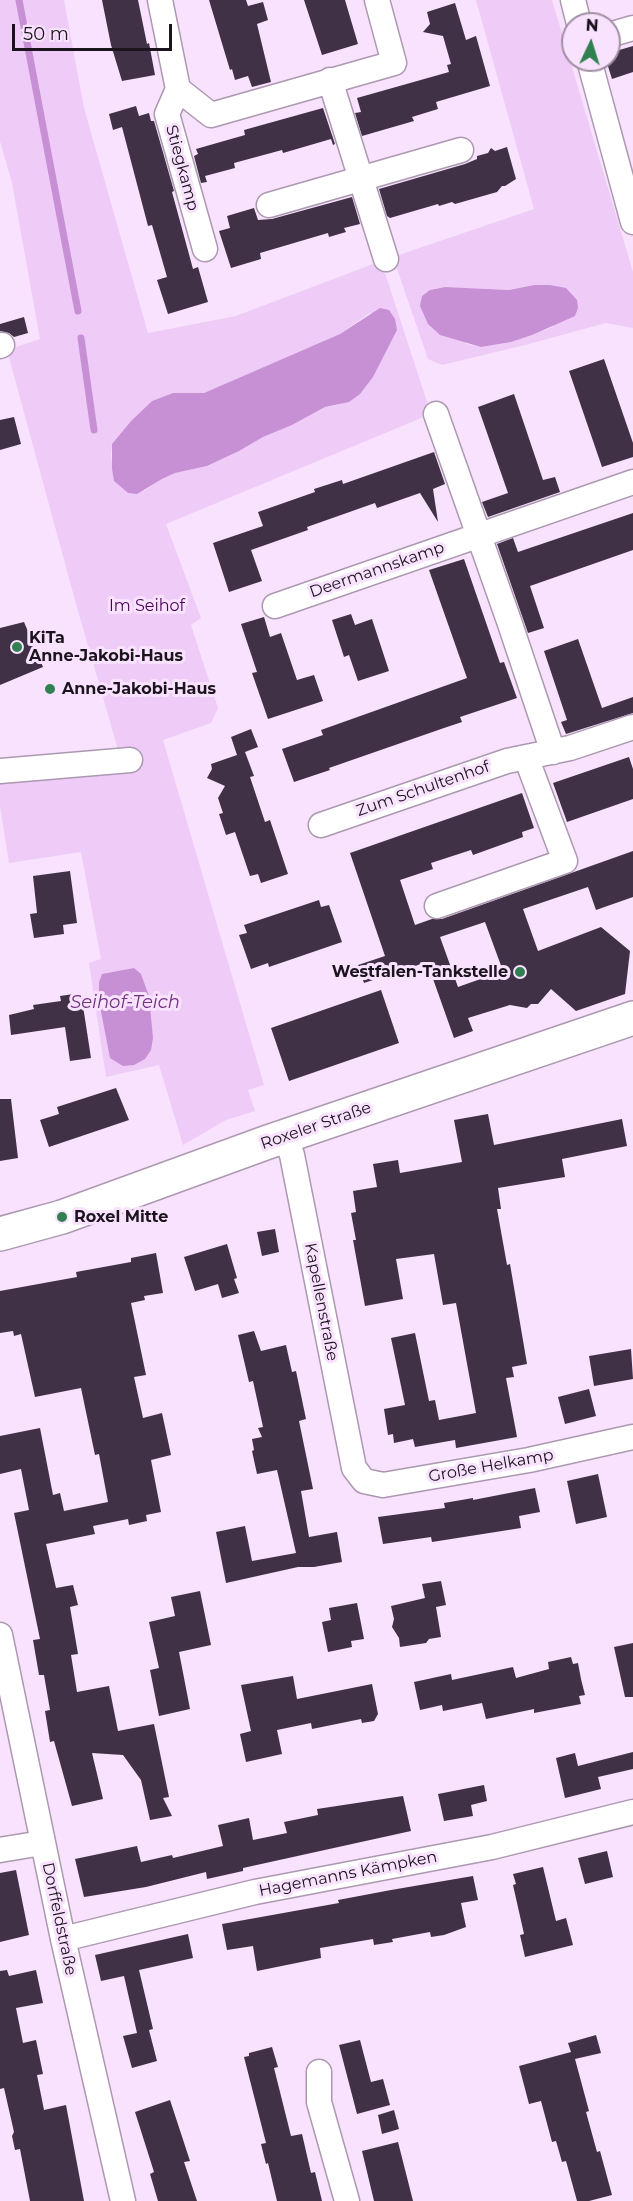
<!DOCTYPE html>
<meta charset="utf-8">
<style>
body{margin:0}
#map{position:relative;width:633px;height:2201px;overflow:hidden;background:#f8e2fd;font-family:Montserrat,sans-serif}
canvas{display:block}
.north{position:absolute;left:561px;top:12px;width:60px;height:60px;box-sizing:border-box;background:#f8e2fd;border:2px solid #a08fa3;border-radius:50%;rotate:4deg;font-size:16px;font-weight:700;line-height:24px;text-align:center;color:#1b131d}
.north::after{content:'';display:block;margin:auto;width:21px;height:27px;background:#308051;clip-path:polygon(50% 0,100% 100%,50% 72%,0 100%)}
.scale{position:absolute;left:12px;top:24px;width:160px;height:27px;box-sizing:border-box;border:3px solid #1b131d;border-top:0;padding-left:8px;font-size:18px;line-height:21px;white-space:nowrap;color:#1b131d;-webkit-text-stroke:4px #f8e2fd;paint-order:stroke}
</style>
<div id="map">
<canvas width="633" height="2201"></canvas>
<div class="north">N</div>
<div class="scale">50 m</div>
</div>
<script>
const ctx = document.querySelector('canvas').getContext('2d');
ctx.lineJoin = 'round';
function fill(path, color) { ctx.fillStyle = color; ctx.fill(path, 'evenodd'); }
const poly = rows => new Path2D(rows.map(r => 'M' + r).join(''));
function stroke(path, color, width, dash) { ctx.strokeStyle = color; ctx.lineWidth = width; ctx.lineCap = dash ? 'butt' : 'round'; ctx.setLineDash(dash || []); ctx.stroke(path); }
function write(font, color, halo, rows, align = 'center') {
  ctx.font = font + ' Montserrat,sans-serif'; ctx.lineWidth = 6; ctx.setLineDash([]); ctx.textBaseline = 'middle'; ctx.strokeStyle = halo; ctx.fillStyle = color; for (const [text, x, y, turn = 0] of rows) {
    ctx.save(); ctx.translate(x, y); ctx.rotate((+turn || 0) * Math.PI / 180); ctx.textAlign = isNaN(turn) ? turn : align; if (halo) ctx.strokeText(text, 0, 0); ctx.fillText(text, 0, 0); ctx.restore();
  }
}
const green = poly([
 [0,0,64,0,84,108,148,333,236,316,381,261,431,414,166,524,201,618,191,625,218,708,211,723,163,740,264,1085,248,1090,255,1111,226,1120,183,1145,159,1065,106,1077,89,963,101,959,81,852,9,863,0,806,0,763,119,753,76,604,7,350,40,339,12,183,0,141],
 [371,312,337,405,325,407,292,425,263,437,239,451,207,466,175,473,162,479,145,490,128,493,114,481,111,455,112,444,131,421,152,401,173,393,204,393,340,334],
 [476,0,552,0,633,272,633,328,606,323,525,345,442,365,428,359,393,257,534,209],
 [534,285,553,327,511,342,481,347,467,344,422,296,430,290,445,287,509,290]
]);
const water = poly([
 [534,285,550,285,566,288,577,300,578,308,575,316,532,335,511,342,481,347,440,335,428,324,420,306,422,296,430,290,445,287,509,290],
 [380,308,389,310,395,319,397,330,373,377,360,394,349,402,325,407,292,425,263,437,239,451,207,466,175,473,162,479,137,494,128,493,114,481,112,469,112,444,131,421,152,401,173,393,204,393,340,334],
 [134,968,141,974,149,996,153,1038,151,1050,145,1059,134,1065,123,1066,110,1058,99,1001,99,982,102,974]
]);
const stream = poly([
 [19,0,78,311],
 [81,338,94,430]
]);
const building = poly([
 [102,0,138,0,147,44,149,43,155,75,122,81,111,45],
 [209,0,246,0,248,6,263,2,268,20,257,24,271,82,252,87,248,76,235,80,232,69,230,70],
 [304,0,345,0,358,44,322,55],
 [455,3,466,40,476,36,490,86,436,102,438,109,412,117,414,121,362,136,355,113,361,112,357,98,449,72,447,65,451,64,443,36,423,32,430,24,427,12],
 [633,46,633,72,612,79,606,60,609,60,609,53],
 [136,106,139,116,149,113,151,121,154,121,174,191,172,192,193,269,198,267,208,302,168,314,157,280,167,277,152,225,148,226,122,127,113,130,109,114],
 [323,108,335,144,333,145,331,139,283,153,282,150,234,163,235,168,205,176,207,182,201,183,194,156,198,154,196,149,245,135,244,130],
 [507,147,516,179,505,186,502,186,497,192,455,204,452,202,439,206,438,204,390,218,387,216,379,189,465,164,477,159,477,156,488,153,491,148,495,151],
 [352,197,360,224,344,228,346,232,329,237,328,233,260,253,261,259,231,268,219,231,230,228,227,216,254,208,258,220,272,219],
 [24,317,28,333,14,337,9,333,0,331,0,324],
 [604,359,633,443,633,457,602,467,569,371],
 [514,394,543,480,555,477,560,492,488,517,482,502,508,493,478,407],
 [14,417,21,444,0,450,0,420],
 [434,452,445,484,433,489,438,522,420,493,377,508,375,503,307,527,308,530,251,550,262,581,229,592,213,543,263,526,258,512,315,492,314,489,342,480,343,484],
 [633,513,633,550,530,586,544,628,528,633,497,544,513,538,518,552],
 [464,559,500,663,504,662,517,698,460,717,462,722,444,728,329,768,330,770,294,782,282,749,323,735,321,730,467,678,429,570],
 [351,614,355,625,372,619,389,671,358,681,349,655,344,657,332,620],
 [264,617,270,637,281,633,297,680,314,675,323,701,268,719,252,673,257,672,241,624],
 [24,622,43,667,0,685,0,628],
 [578,639,602,708,633,697,633,713,566,734,561,722,567,720,544,651],
 [251,729,258,747,245,752,254,776,250,777,265,822,270,820,288,874,261,883,258,874,250,876,235,832,226,835,219,814,223,813,218,798,225,786,207,778,212,769,211,764,237,755,231,737],
 [629,757,633,769,633,799,567,822,553,783],
 [522,793,534,828,522,832,523,837,473,855,471,850,431,863,433,869,400,880,415,925,432,919,442,919,633,851,633,897,596,910,588,887,523,909,538,951,601,927,630,951,625,994,576,1011,551,989,538,1004,531,1004,527,1008,510,1005,468,1018,473,1031,454,1038,427,962,364,983,358,965,385,956,350,853],
 [485,922,503,971,458,987,440,937],
 [70,871,77,923,63,925,64,934,34,938,30,914,37,913,33,876],
 [319,900,321,907,329,905,342,942,269,967,268,963,251,969,239,935,247,933,244,925],
 [381,990,399,1043,289,1081,271,1028],
 [81,993,91,1058,70,1061,65,1027,11,1035,9,1015,34,1009,33,1005,61,1001,60,996],
 [116,1088,129,1120,49,1147,40,1120,59,1114,57,1107],
 [0,1099,11,1099,18,1158,0,1161],
 [488,1114,494,1145,622,1119,627,1146,562,1159,565,1177,498,1188,501,1209,497,1209,507,1265,510,1264,527,1364,512,1367,514,1377,506,1378,517,1437,456,1448,455,1440,415,1447,413,1439,394,1443,393,1434,388,1435,384,1409,405,1405,391,1338,415,1333,429,1401,435,1400,439,1420,476,1413,456,1303,443,1305,434,1254,396,1259,403,1299,365,1306,353,1240,356,1240,351,1213,356,1212,353,1191,377,1187,373,1164,398,1160,400,1173,462,1162,454,1120],
 [275,1229,279,1252,262,1256,257,1232],
 [227,1244,237,1278,234,1279,239,1293,222,1298,218,1284,195,1291,184,1257],
 [156,1253,163,1293,144,1296,145,1300,131,1303,146,1375,134,1377,143,1418,162,1413,171,1455,151,1460,161,1512,146,1515,147,1521,129,1525,128,1519,93,1526,95,1534,46,1544,56,1588,73,1585,78,1605,70,1607,78,1654,71,1655,77,1692,109,1686,118,1731,154,1724,169,1797,163,1798,172,1816,150,1820,141,1780,123,1755,92,1753,103,1799,72,1806,54,1741,50,1742,45,1711,50,1710,44,1675,39,1675,33,1640,40,1639,14,1513,29,1510,21,1469,0,1474,0,1436,40,1428,53,1495,60,1493,64,1511,108,1502,99,1454,95,1455,81,1388,35,1397,21,1334,14,1336,13,1331,0,1333,0,1291,77,1277,76,1272,131,1262,131,1258],
 [254,1331,261,1351,286,1345,292,1372,296,1371,306,1419,299,1421,313,1489,301,1491,309,1537,337,1532,342,1562,314,1567,298,1567,226,1583,216,1532,245,1526,252,1561,296,1553,277,1470,257,1474,252,1451,254,1450,252,1439,262,1437,258,1428,263,1427,253,1381,249,1382,238,1335],
 [631,1349,633,1379,594,1386,589,1356],
 [589,1389,596,1416,565,1424,558,1397],
 [598,1474,607,1517,576,1524,567,1481],
 [535,1488,540,1512,519,1516,521,1528,432,1542,431,1537,383,1544,378,1517,445,1508,444,1503,473,1498,473,1500],
 [441,1581,446,1605,436,1607,441,1637,429,1639,426,1643,400,1647,399,1638,392,1627,394,1619,391,1606,425,1598,422,1584],
 [200,1591,211,1645,179,1652,190,1709,159,1716,150,1670,159,1668,149,1622,175,1616,171,1597],
 [357,1603,364,1639,351,1641,352,1647,328,1652,322,1622,331,1620,329,1608],
 [633,1643,633,1697,625,1697,614,1647],
 [571,1657,573,1664,578,1663,581,1679,585,1695,579,1696,581,1704,534,1713,534,1709,486,1719,482,1703,443,1711,442,1705,420,1710,414,1682,451,1674,452,1680,513,1667,516,1678,549,1669,548,1662],
 [293,1676,297,1699,372,1684,378,1714,374,1721,362,1723,361,1719,312,1729,311,1723,277,1730,282,1754,246,1762,240,1734,251,1731,241,1685],
 [633,1752,633,1769,598,1777,601,1789,565,1798,556,1758,575,1753,578,1766],
 [484,1785,487,1801,471,1805,473,1816,444,1821,438,1794],
 [403,1796,411,1831,243,1868,243,1871,207,1879,206,1872,146,1887,84,1897,75,1859,137,1846,141,1862,172,1855,173,1858,223,1846,218,1825,249,1818,253,1840,287,1833,284,1822,318,1815,317,1809],
 [607,1851,613,1877,585,1884,578,1858],
 [543,1867,556,1921,566,1918,573,1945,525,1957,520,1935,524,1934,513,1885,516,1884,513,1874],
 [16,1870,29,1935,0,1942,0,1873],
 [473,1876,478,1900,461,1903,466,1927,444,1935,431,1937,430,1932,392,1939,393,1942,374,1945,373,1939,320,1948,321,1958,257,1971,253,1946,227,1950,222,1924,339,1903,338,1900,391,1890],
 [188,1934,193,1958,139,1970,153,2029,149,2030,157,2061,132,2068,123,2036,137,2033,124,1976,101,1981,95,1955],
 [7,1970,9,1976,36,1970,43,2003,16,2008,23,2043,36,2040,43,2074,37,2075,44,2110,66,2105,84,2201,30,2201,20,2149,15,2150,12,2136,14,2132,4,2088,0,2089,0,1971],
 [596,2035,601,2053,575,2059,589,2111,586,2112,597,2152,600,2151,612,2195,589,2201,577,2201,566,2161,562,2162,556,2141,552,2142,541,2101,529,2104,519,2066,571,2052,568,2043],
 [360,2040,371,2082,383,2079,390,2105,357,2114,339,2045],
 [272,2047,278,2067,274,2068,291,2136,302,2134,311,2173,315,2172,322,2201,277,2201,268,2163,266,2164,261,2144,266,2143,244,2057,249,2056,249,2053],
 [170,2100,190,2161,184,2162,197,2201,158,2201,150,2174,154,2172,135,2112],
 [394,2110,399,2129,382,2134,378,2115],
 [398,2142,413,2201,374,2201,362,2151]
]);
const minor = poly([
 [160,0,178,89,167,114,205,249],
 [573,0,579,24],
 [609,35,633,28],
 [589,60,633,222],
 [330,80,386,259],
 [178,89,211,115,394,63,377,0],
 [269,205,461,150],
 [0,346,2,345],
 [436,414,509,621,553,752],
 [275,606,633,482],
 [0,771,130,760],
 [321,825,507,761,570,748,633,727],
 [437,906,565,861,526,757],
 [285,1137,292,1155,354,1468,364,1481,383,1485,529,1460,633,1437],
 [0,1635,63,1939,123,2201],
 [0,1850,42,1843],
 [63,1939,255,1892,492,1847,633,1812],
 [319,2072,319,2102,347,2201]
]);
const secondary = poly([
 [0,1234,62,1217,268,1142,633,1018]
]);
const markers = [
 [17,647,6,"#308051"],
 [50,689,6,"#308051"],
 [520,972,6,"#308051"],
 [62,1217,6,"#308051"]
];
const streetNames = [
 ["Stiegkamp",182,168,75],
 ["Deermannskamp",377,570,-19],
 ["Zum Schultenhof",423,789,-19],
 ["Roxeler Straße",316,1126,-19],
 ["Kapellenstraße",321,1302,79],
 ["Große Helkamp",491,1466,-10],
 ["Hagemanns Kämpken",348,1874,-11],
 ["Dorffeldstraße",59,1919,78]
];
const parkNames = [
 ["Im Seihof",147,606]
];
const poiNames = [
 ["KiTa",29,638],
 ["Anne-Jakobi-Haus",29,656],
 ["Anne-Jakobi-Haus",62,689],
 ["Westfalen-Tankstelle",508,972,"right"],
 ["Roxel Mitte",74,1217]
];
const waterNames = [
 ["Seihof-Teich",125,1003]
];
fill(green, '#eeccf7');
fill(water, '#c790d5');
stroke(stream, '#c790d5', 7);
fill(building, '#413146');
stroke(minor, '#ac98b1', 27);
stroke(secondary, '#ac98b1', 36);
stroke(minor, '#fff', 24);
stroke(secondary, '#fff', 33);
for (const [x, y, r, color] of markers) { const dot = new Path2D(); dot.arc(x, y, r, 0, 2 * Math.PI); ctx.fillStyle = color; ctx.fill(dot); stroke(dot, '#f8e2fd', 2); }
write('16px', '#1b131d', '#f8e2fd', streetNames);
write('16px', '#480057', '#f8e2fd', parkNames);
write('bold 16px', '#1b131d', '#f8e2fd', poiNames, 'left');
write('italic 18px', '#723082', '#f8e2fd', waterNames);
</script>
